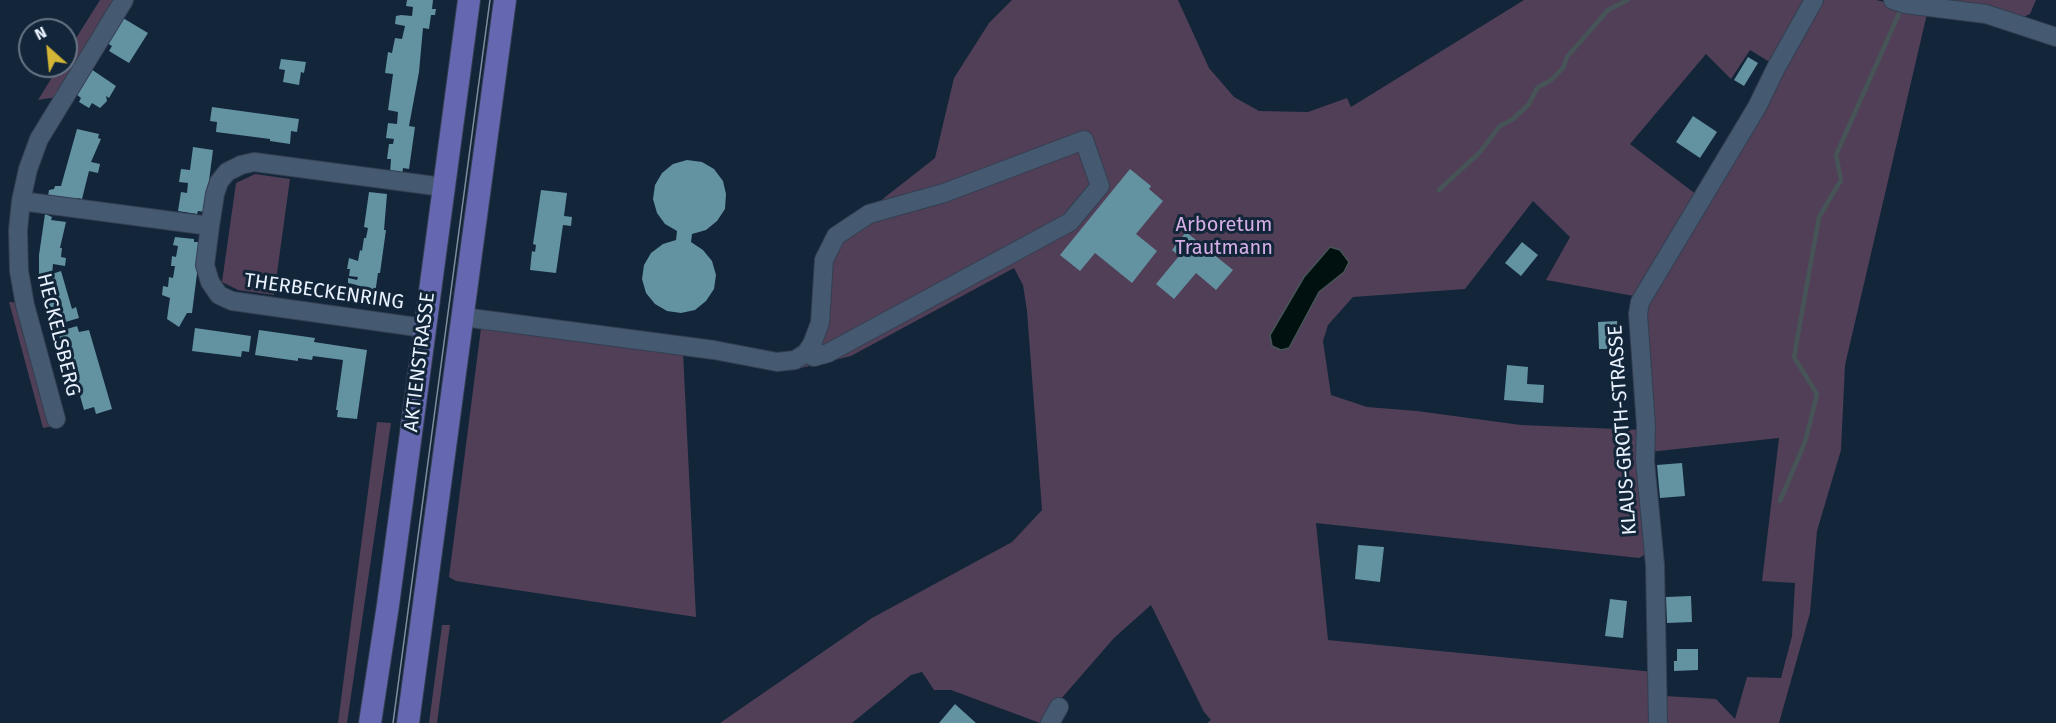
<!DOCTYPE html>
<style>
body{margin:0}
#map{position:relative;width:2056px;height:723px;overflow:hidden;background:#122539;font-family:"Fira Sans",sans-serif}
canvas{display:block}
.north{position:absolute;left:18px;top:18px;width:60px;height:60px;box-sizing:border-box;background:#122539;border:2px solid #687787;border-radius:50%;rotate:333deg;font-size:16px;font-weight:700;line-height:24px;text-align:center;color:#e8f1fd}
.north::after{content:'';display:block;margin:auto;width:21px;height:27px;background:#d3b635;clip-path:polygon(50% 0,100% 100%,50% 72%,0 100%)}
</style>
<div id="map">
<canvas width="2056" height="723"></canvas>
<div class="north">N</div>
</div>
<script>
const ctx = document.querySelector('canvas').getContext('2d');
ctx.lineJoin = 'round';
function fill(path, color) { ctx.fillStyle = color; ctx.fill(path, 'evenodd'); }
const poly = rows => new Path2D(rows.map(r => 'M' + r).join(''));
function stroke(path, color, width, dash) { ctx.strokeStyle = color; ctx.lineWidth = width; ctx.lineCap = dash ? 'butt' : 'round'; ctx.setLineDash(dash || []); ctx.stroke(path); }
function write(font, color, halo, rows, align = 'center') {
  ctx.font = font + ' "Fira Sans",sans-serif'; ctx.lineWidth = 6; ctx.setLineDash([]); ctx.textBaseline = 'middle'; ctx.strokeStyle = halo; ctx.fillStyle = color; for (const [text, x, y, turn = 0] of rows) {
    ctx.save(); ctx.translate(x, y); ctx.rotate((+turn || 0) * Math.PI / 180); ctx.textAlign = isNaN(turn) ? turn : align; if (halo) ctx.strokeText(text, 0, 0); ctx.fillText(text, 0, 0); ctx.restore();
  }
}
const green = poly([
 [100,0,117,0,57,97,38,100,59,66,66,66,66,54],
 [1012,0,1178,0,1209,68,1234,97,1259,111,1308,112,1347,98,1351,107,1524,0,1809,0,1773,64,1750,50,1731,79,1706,54,1630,144,1697,195,1634,296,1546,280,1570,237,1533,201,1465,289,1353,297,1328,325,1323,341,1331,395,1367,407,1417,411,1521,425,1643,430,1648,553,1639,558,1316,523,1328,640,1654,672,1652,723,1207,723,1211,720,1204,712,1151,605,1114,638,1040,723,951,690,934,690,922,672,911,675,852,723,720,723,872,618,1012,542,1042,510,1027,311,1023,285,1014,268,851,356,797,369,819,345,829,267,841,240,884,198,935,158,954,78,989,23],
 [1821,0,1876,0,1885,2,1886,0,2036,0,2030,14,2021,18,1930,1,1845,365,1841,450,1817,531,1810,613,1779,723,1665,723,1665,696,1716,699,1735,719,1747,677,1781,678,1792,636,1795,583,1762,581,1779,438,1649,452,1646,298],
 [255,174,290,179,274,295,238,290,222,282,236,183],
 [9,302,22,303,55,426,43,428],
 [481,328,683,352,696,617,456,581,449,577],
 [377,422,391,423,347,723,338,723],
 [442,625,450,625,437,723,429,723]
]);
const water = poly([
 [1330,247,1340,250,1349,262,1344,272,1319,292,1289,348,1281,350,1272,346,1270,335,1304,277,1330,247]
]);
const stream = poly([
 [1439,190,1480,152,1500,126,1513,119,1529,104,1537,88,1551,80,1563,68,1567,57,1608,10,1628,0],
 [1780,501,1805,442,1817,394,1794,357,1819,217,1841,180,1836,155,1901,9]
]);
const building = poly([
 [407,0,433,0,432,9,436,9,435,15,431,15,429,29,423,28,419,72,409,126,415,127,409,169,403,168,402,175,390,174,391,159,387,159,389,144,393,144,394,139,386,138,388,123,397,124,398,112,388,110,393,74,385,73,388,52,392,53,395,38,402,39,405,26,395,24,396,16,401,15,412,16,413,7,406,6],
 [123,18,148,33,129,63,109,51,112,46,107,43],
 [1748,57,1758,63,1744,86,1734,80],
 [281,59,306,62,304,73,301,72,299,85,283,82,285,70,279,69],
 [91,69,116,86,109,98,106,96,107,101,100,108,92,103,89,108,79,102,81,98,76,94],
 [212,107,299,119,297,132,291,131,290,144,270,141,270,139,216,132,217,122,210,121],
 [1693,116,1717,132,1700,158,1676,142],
 [77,129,99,134,98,138,101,139,91,162,100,164,98,173,89,171,82,199,77,198,77,201,48,196,49,190,54,189,55,186,61,186],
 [193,147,213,150,205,212,198,211,197,214,178,211,181,192,187,193,188,183,179,182,181,169,190,170],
 [687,160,702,162,714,169,723,181,726,194,725,209,717,221,706,230,692,234,691,242,703,250,712,261,716,275,714,289,706,301,695,310,681,313,667,311,655,304,646,293,642,279,644,265,651,253,663,244,676,240,677,231,665,224,657,213,653,199,655,185,662,173,673,164],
 [1130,169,1151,186,1149,189,1163,201,1136,234,1157,251,1132,283,1095,253,1080,271,1060,255],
 [541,190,567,193,564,216,572,217,571,226,563,225,556,273,530,270,532,251,535,252,536,245,533,244],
 [369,192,387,194,384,230,386,230,380,273,378,273,374,301,355,299,357,285,348,283,348,278,357,280,358,277,349,276,350,269,347,269,349,258,358,261,360,250,362,251,364,238,366,238,368,228,364,227],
 [45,214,52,217,51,220,66,222,60,248,62,248,61,257,66,258,65,266,53,264,52,274,61,271,72,309,76,307,79,318,62,323,64,330,77,326,79,332,89,330,112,409,96,414,94,407,84,410,64,338,60,339,58,332,52,333,50,326,53,325,39,277,39,255],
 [1186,232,1233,270,1216,290,1196,273,1174,299,1156,284,1179,256,1172,250],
 [175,237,194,239,194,242,201,242,192,313,187,313,179,327,167,319,170,298,162,295,163,286,168,287,169,277,173,278,175,266,171,266,172,256,176,257,178,246,173,245],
 [1522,242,1538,255,1521,276,1505,263],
 [1617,321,1619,349,1599,349,1598,322],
 [195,328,251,336,249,352,242,351,241,357,192,351],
 [259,330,315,338,314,342,367,350,357,419,337,417,338,410,336,410,343,360,313,356,312,360,298,358,298,361,255,355],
 [1507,365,1528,367,1527,384,1544,385,1543,403,1504,400],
 [1682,463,1685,496,1660,498,1657,465],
 [1358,545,1384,547,1380,582,1355,579],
 [1691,596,1692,622,1667,623,1666,597],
 [1610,599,1627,601,1623,638,1605,636],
 [1677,649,1698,649,1698,670,1674,671,1674,661,1677,661],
 [955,704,976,723,939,723]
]);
const minor = poly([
 [1893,0,1905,4,1986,14,2056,37],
 [21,201,210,226],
 [463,317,714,350,777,362,795,360,806,353,812,344,820,323,824,260,836,236,869,214,944,193,1084,140,1100,186,1070,222,828,353,814,357,806,353],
 [424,328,232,301,219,295,210,282,205,265,210,226,215,194,219,182,227,172,241,165,254,162,443,187],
 [56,419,25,305,19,271,18,230,21,201,28,169,39,139,124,0],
 [1050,723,1059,707],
 [1658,723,1655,565,1645,461,1646,426,1638,314,1640,302,1757,107,1776,68,1814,0]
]);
const major = poly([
 [370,723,388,605,469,0],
 [408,723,505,0]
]);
const tram = poly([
 [393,723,490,0]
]);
const parkNames = [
 ["Arboretum",1224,225],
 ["Trautmann",1224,248]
];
const streetNames = [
 ["THERBECKENRING",324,292,8],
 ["HECKELSBERG",58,335,76],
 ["AKTIENSTRASSE",420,362,-83],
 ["KLAUS-GROTH-STRASSE",1623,430,-94]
];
fill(green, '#503f57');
fill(water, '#001110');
stroke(water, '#465457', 1.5);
stroke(stream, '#465457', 4.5);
fill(building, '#6392a1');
stroke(minor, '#343f51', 20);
stroke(major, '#343f51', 24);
stroke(minor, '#455970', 18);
stroke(major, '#6568b0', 22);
stroke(tram, '#7f8d9d', 1.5);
write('20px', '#d5afe6', '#122539', parkNames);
write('20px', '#e8f1fd', '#122539', streetNames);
</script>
